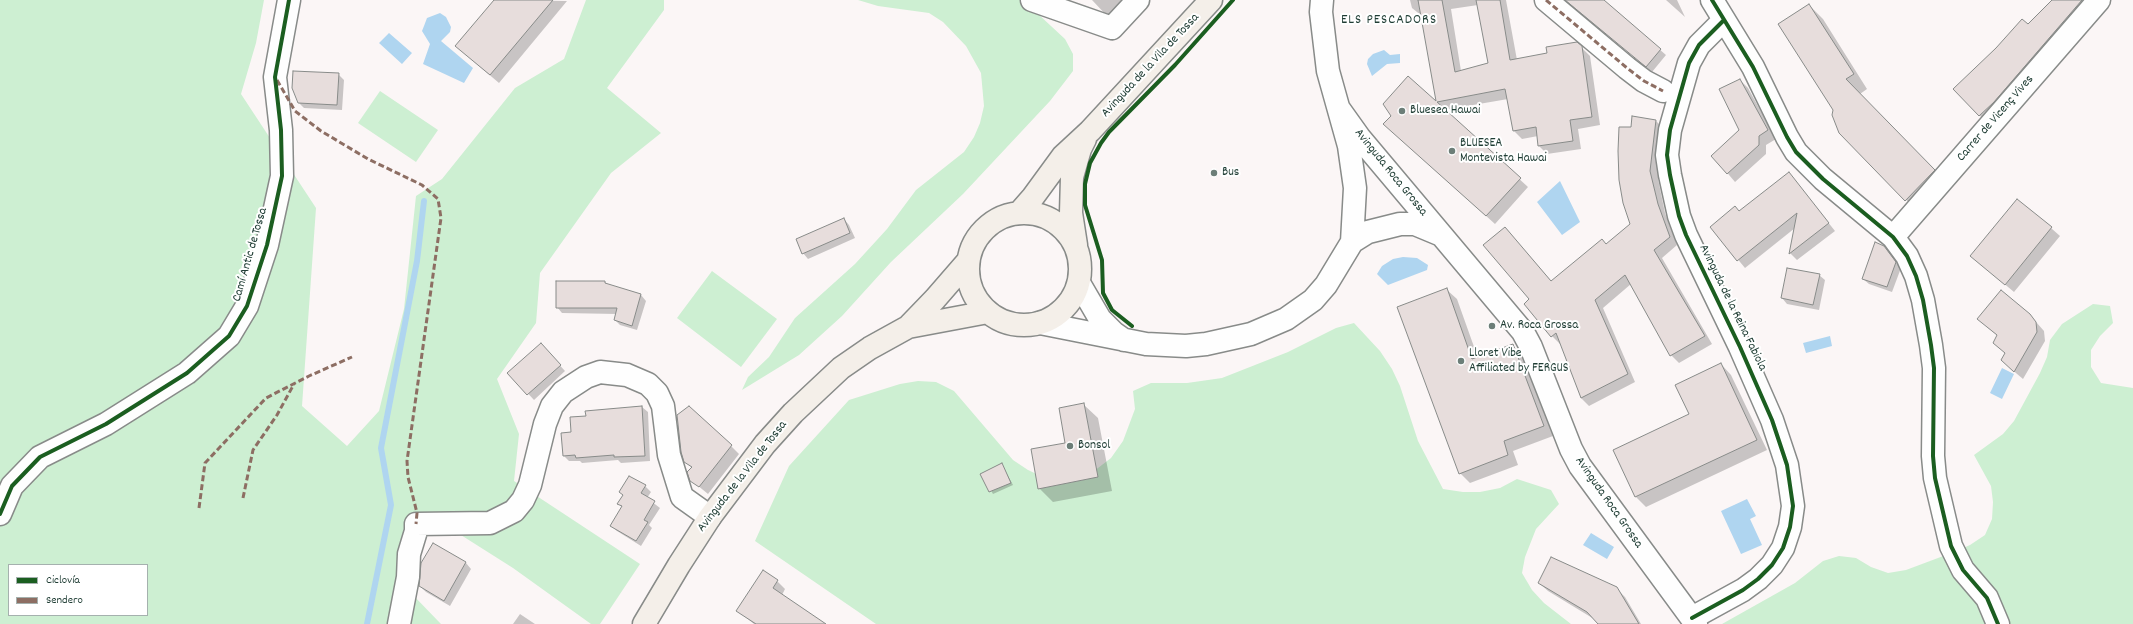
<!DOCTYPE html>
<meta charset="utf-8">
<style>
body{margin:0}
#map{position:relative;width:2133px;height:624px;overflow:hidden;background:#fbf6f6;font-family:Dekko,sans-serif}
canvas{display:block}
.legend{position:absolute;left:8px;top:564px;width:140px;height:52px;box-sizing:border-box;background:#fff;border:1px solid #a5b1ae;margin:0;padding:5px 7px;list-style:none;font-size:12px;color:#1f3d34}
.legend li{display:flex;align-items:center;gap:8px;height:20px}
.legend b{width:20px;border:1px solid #a5b1ae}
</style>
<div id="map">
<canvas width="2133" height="624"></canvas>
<ul class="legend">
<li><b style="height:5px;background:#1b5e20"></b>Ciclovía</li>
<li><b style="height:5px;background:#8d6e63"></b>Sendero</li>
</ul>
</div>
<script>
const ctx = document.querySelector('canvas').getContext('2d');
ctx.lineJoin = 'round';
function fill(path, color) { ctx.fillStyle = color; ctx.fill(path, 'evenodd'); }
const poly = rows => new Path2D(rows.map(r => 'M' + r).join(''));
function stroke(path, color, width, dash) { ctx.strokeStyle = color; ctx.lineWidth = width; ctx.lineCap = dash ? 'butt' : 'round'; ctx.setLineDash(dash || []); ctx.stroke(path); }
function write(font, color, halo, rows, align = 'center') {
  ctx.font = font + ' Dekko,sans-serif'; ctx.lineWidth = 4; ctx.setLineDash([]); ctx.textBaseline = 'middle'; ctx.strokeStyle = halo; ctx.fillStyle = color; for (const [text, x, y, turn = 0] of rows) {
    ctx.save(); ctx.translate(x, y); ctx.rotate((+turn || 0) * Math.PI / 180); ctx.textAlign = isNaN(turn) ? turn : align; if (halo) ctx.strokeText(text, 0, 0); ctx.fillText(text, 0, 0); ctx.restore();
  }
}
const green = poly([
 [0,0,264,0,256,43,241,94,316,208,302,406,347,446,379,411,404,309,416,196,442,179,515,88,564,59,586,0,664,0,664,10,607,88,661,133,611,173,540,273,536,323,497,379,519,434,514,481,640,564,600,624,591,624,513,568,453,530,426,533,410,592,441,624,0,624],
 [9,565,147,565,147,615,9,615],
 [858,0,1023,0,1065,39,1073,54,1073,71,1050,101,963,194,891,262,842,316,799,355,742,390,748,377,769,357,795,318,855,264,887,229,916,190,964,152,974,137,980,123,984,106,981,73,966,46,943,22,929,13,878,6],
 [380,91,438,130,416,162,358,123],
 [712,271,777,319,741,367,677,318],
 [2093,304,2110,306,2113,323,2100,336,2091,350,2091,367,2101,383,2133,388,2133,624,1722,624,1795,583,1823,561,1839,556,1856,558,1871,567,1888,573,1906,570,1954,552,1970,545,1985,535,1992,519,1993,502,1991,486,1974,455,2003,434,2014,421,2040,373,2047,357,2050,340,2062,324],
 [1354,323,1380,351,1392,369,1400,386,1418,441,1443,489,1463,492,1480,492,1500,488,1517,479,1551,490,1559,504,1536,529,1525,557,1522,573,1532,590,1544,603,1571,624,876,624,755,541,789,466,849,400,900,384,918,381,936,382,954,391,1013,460,1028,470,1045,478,1094,471,1111,458,1123,441,1135,409,1133,391,1151,383,1187,383,1222,378,1288,352,1336,328]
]);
const water = poly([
 [440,13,446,17,451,27,450,32,441,41,473,68,464,83,423,64,430,44,422,31,424,26,427,18],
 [389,33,412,53,402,64,379,43],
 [1384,50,1390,55,1400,54,1400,63,1387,64,1372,76,1367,64,1368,59,1373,54],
 [1560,181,1580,222,1562,235,1537,202],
 [1403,257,1417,258,1428,265,1427,270,1388,285,1377,274,1382,266,1393,259],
 [1830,336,1832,346,1806,353,1803,343],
 [2002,368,2014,374,2002,399,1990,393],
 [1747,499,1756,516,1750,519,1762,545,1741,554,1721,511],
 [1591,533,1614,547,1607,559,1583,545]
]);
const shadow = poly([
 [495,0,567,1,499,83,465,54],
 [1092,0,1127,0,1108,17],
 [1410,0,1506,0,1517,60,1581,47,1590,56,1600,125,1578,129,1581,149,1547,154,1539,146,1538,136,1522,139,1514,131,1508,99,1444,110,1528,187,1495,224,1393,132,1437,104,1422,16,1412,8],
 [1478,5,1489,64,1461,71,1451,9],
 [1566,0,1603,0,1666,55,1652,72],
 [1666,0,1677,0,1685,17],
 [2054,0,2093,0,1985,121,1954,89,2028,26],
 [1809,5,1823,19,1867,89,1860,94,1948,184,1920,214,1839,132],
 [338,74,344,80,342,110,304,108,299,103],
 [1740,80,1748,88,1776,139,1766,145,1766,154,1735,182,1713,156,1740,130],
 [1656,121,1664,129,1658,179,1665,213,1677,245,1662,258,1712,344,1679,363,1671,355,1631,284,1603,308,1635,382,1589,406,1581,398,1561,343,1560,344,1552,336,1530,300,1505,228,1552,282,1602,240,1607,245,1631,225,1632,128],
 [1789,173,1835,231,1797,260,1790,253,1795,228,1745,268,1711,227,1739,212],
 [844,219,849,225,855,238,808,259,803,253],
 [2051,228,2060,236,2014,292,1971,256],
 [1883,246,1901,268,1892,292,1869,284,1863,279],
 [1819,275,1825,280,1819,310,1787,304,1782,298],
 [605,282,608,285,641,295,646,301,637,330,620,325,615,320,617,314,562,313,557,307],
 [1447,290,1457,299,1478,358,1512,345,1522,355,1553,436,1513,451,1518,465,1470,483,1460,473],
 [2029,314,2044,331,2045,341,2023,379,2010,368,1998,336,1987,327],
 [546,350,565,371,534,400,509,373],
 [1721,364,1731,375,1767,450,1646,507,1636,497,1614,450,1690,415],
 [1083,404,1098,418,1112,491,1053,502,1039,488,1067,443],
 [642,407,648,412,650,461,621,463,618,460,582,463,580,461,569,461,564,456,572,433,587,417,586,412],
 [731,446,739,454,708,494,691,480,692,468,685,461],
 [1002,465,1013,485,993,494,982,474],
 [645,486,651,492,647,498,660,508,649,525,652,528,641,546,617,531,611,526,622,507,619,504,624,496],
 [433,544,466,563,471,569,450,606,426,592,420,586],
 [777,581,785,589,782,595,825,624,754,624,738,611],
 [1539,583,1616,588,1625,597,1641,624,1599,624,1594,619,1548,591],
 [520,614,535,624,513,624]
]);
const stream = poly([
 [367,624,391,505,381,448,417,261,424,201]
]);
const building = poly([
 [494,0,553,0,490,75,455,46,494,0],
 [1418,0,1442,0,1455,72,1488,63,1476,0,1500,0,1510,60,1547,53,1546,47,1577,42,1582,46,1592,117,1570,120,1573,141,1538,146,1536,127,1513,131,1505,89,1437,102,1521,178,1486,216,1383,124,1391,116,1383,104,1408,76,1436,101,1418,0],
 [1565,0,1604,0,1661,49,1646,67,1565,0],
 [2052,0,2082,0,1994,102,1979,116,1953,89,1996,48,2022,19,2028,24,2052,0],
 [1809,4,1854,74,1846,79,1935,170,1905,201,1839,133,1832,115,1833,110,1778,24,1809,4],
 [293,71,339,73,337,105,298,103,292,88,293,71],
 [1740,79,1768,130,1759,136,1759,145,1727,174,1711,156,1739,130,1719,89,1740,79],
 [1632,116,1656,120,1650,171,1658,204,1670,237,1654,250,1705,336,1670,356,1625,275,1595,300,1628,374,1581,398,1556,333,1551,337,1524,304,1529,299,1483,245,1505,227,1551,281,1602,239,1606,244,1630,224,1623,203,1619,180,1618,151,1619,127,1631,127,1632,116],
 [1789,172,1829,223,1789,254,1797,213,1737,261,1710,227,1735,206,1739,211,1789,172],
 [2017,199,2052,227,2005,285,1970,256,2017,199],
 [844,218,850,233,802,254,796,239,844,218],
 [1875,242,1884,246,1896,262,1887,287,1862,279,1875,242],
 [1787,268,1820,274,1813,305,1781,298,1787,268],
 [556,281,605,281,605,283,641,294,632,326,614,320,617,308,556,308,556,281],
 [1447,288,1472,359,1513,344,1544,426,1504,441,1508,455,1459,474,1397,307,1447,288],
 [2001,290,2030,314,2036,322,2037,332,2014,372,2001,360,2005,353,1993,343,1997,335,1977,319,2001,290],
 [541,343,561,365,527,395,507,373,541,343],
 [1721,363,1757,440,1635,497,1613,450,1689,414,1675,385,1721,363],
 [1084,403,1098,477,1038,489,1031,449,1065,443,1059,408,1084,403],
 [642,406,645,456,614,457,614,455,576,458,575,455,563,456,561,433,571,432,570,417,586,416,585,411,642,406],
 [689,406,732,445,699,487,690,481,687,472,692,467,684,462,681,452,677,415,689,406],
 [1002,463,1011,483,989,492,980,474,1002,463],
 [629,476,646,485,641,493,655,501,644,520,648,522,636,541,610,526,622,506,617,504,623,495,619,492,629,476],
 [433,543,466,562,444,601,419,586,421,563,433,543],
 [1551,557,1617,587,1639,624,1598,624,1587,612,1538,583,1551,557],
 [763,570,778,580,773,588,826,624,756,624,736,611,763,570]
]);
const minor = poly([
 [1032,0,1112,28,1138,0],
 [1546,0,1627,68,1644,81,1663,91],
 [1712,0,1753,67,1787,137,1796,152,1823,179,1893,237,1907,256,1916,276,1923,300,1931,345,1934,368,1933,456,1935,478,1951,546,1963,570,1987,598,1998,624],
 [1339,109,1359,137,1523,332,1531,347,1571,449,1580,466,1696,624],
 [1893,237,2099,0],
 [1352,242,1368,232,1400,224,1415,224,1439,234],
 [1079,283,1100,319,1114,333,1124,340],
 [1040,323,1146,344,1186,346,1206,344,1251,334,1286,319,1313,300,1326,285,1352,242,1355,188,1349,146,1328,71,1321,12,1322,0],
 [0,514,12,486,40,457,106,424,187,373,229,336,247,306,267,245,282,176,281,130,275,77,289,0],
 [1692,618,1743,590,1758,579,1772,565,1783,548,1790,527,1793,506,1787,465,1772,420,1740,347,1686,235,1679,216,1670,175,1667,155,1670,130,1689,63,1699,45,1724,20],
 [399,624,408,577,409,554,416,531,416,524,490,523,514,511,523,500,530,485,545,424,552,406,563,392,586,377,600,372,627,375,648,384,657,393,663,406,669,455,682,497,710,517]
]);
const major = poly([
 '968 269a56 56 0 1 1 112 0a56 56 0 1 1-112 0Z',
 [1019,213,1033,197,1063,156,1090,131,1211,0],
 [1076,245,1071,213,1072,177,1080,149,1085,139],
 [908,327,988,312],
 [644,624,679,565,710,517,765,444,793,413,841,368,870,348,908,327,935,299,968,261]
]);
const quiet = poly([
 [1546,0,1627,68,1644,81,1663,91],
 [277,80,295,111,321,131,368,159,422,185,438,199,441,218,407,461,408,477,417,513,416,524],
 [243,498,253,450,277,415,294,384],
 [199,508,205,463,266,398,309,376,352,357]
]);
const cycleway = poly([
 [1712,0,1753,67,1787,137,1796,152,1823,179,1893,237,1907,256,1916,276,1923,300,1931,345,1934,368,1933,456,1935,478,1951,546,1963,570,1987,598,1998,624],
 [1132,326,1112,310,1103,293,1102,260,1085,205,1085,184,1090,163,1101,143,1109,132,1175,65,1233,0],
 [0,514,12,486,40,457,106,424,187,373,229,336,247,306,267,245,282,176,281,130,275,77,289,0],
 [1692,618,1743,590,1758,579,1772,565,1783,548,1790,527,1793,506,1787,465,1772,420,1740,347,1686,235,1679,216,1670,175,1667,155,1670,130,1689,63,1699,45,1724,20]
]);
const markers = [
 [1402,111,4,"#6c7e78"],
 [1452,151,4,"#6c7e78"],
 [1214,173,4,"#6c7e78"],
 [1492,326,4,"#6c7e78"],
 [1461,361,4,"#6c7e78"],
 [1070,446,4,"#6c7e78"]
];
const streetNames = [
 ["Avinguda de la Vila de Tossa",1151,66,-47],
 ["Carrer de Vicenç Vives",1996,119,-49],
 ["Avinguda Roca Grossa",1390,173,51],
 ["Camí Antic de Tossa",251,255,-74],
 ["Avinguda de la Reina Fabiola",1732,308,64],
 ["Avinguda de la Vila de Tossa",743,477,-52],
 ["Avinguda Roca Grossa",1608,503,55]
];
const poiNames = [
 ["Bluesea Hawai",1410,111],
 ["BLUESEA",1460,144],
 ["Montevista Hawai",1460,159],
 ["Bus",1222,173],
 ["Av. Roca Grossa",1500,326],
 ["Lloret Vibe",1469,354],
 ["Affiliated by FERGUS",1469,369],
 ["Bonsol",1078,446]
];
const neighbourhoodNames = [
 ["ELS PESCADORS",1389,21]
];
fill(green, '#cdefd2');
fill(water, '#afd5f0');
fill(shadow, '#0003');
stroke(stream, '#afd5f0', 6);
fill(building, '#e7dddc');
stroke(building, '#888b89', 1);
stroke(minor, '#888b89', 25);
stroke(major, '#888b89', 25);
stroke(minor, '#fefefe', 22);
stroke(major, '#f4efe9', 22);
stroke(quiet, '#8d6e63', 3, [6, 3]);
stroke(cycleway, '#1b5e20', 4);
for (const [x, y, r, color] of markers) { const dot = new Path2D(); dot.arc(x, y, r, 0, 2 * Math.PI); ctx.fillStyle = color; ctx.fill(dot); stroke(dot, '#fff', 1.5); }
write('13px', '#1f3d34', '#fff', streetNames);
write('13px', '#1f3d34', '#fff', poiNames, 'left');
ctx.letterSpacing = '1px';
write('14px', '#1f3d34', '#fff', neighbourhoodNames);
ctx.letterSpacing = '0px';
</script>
